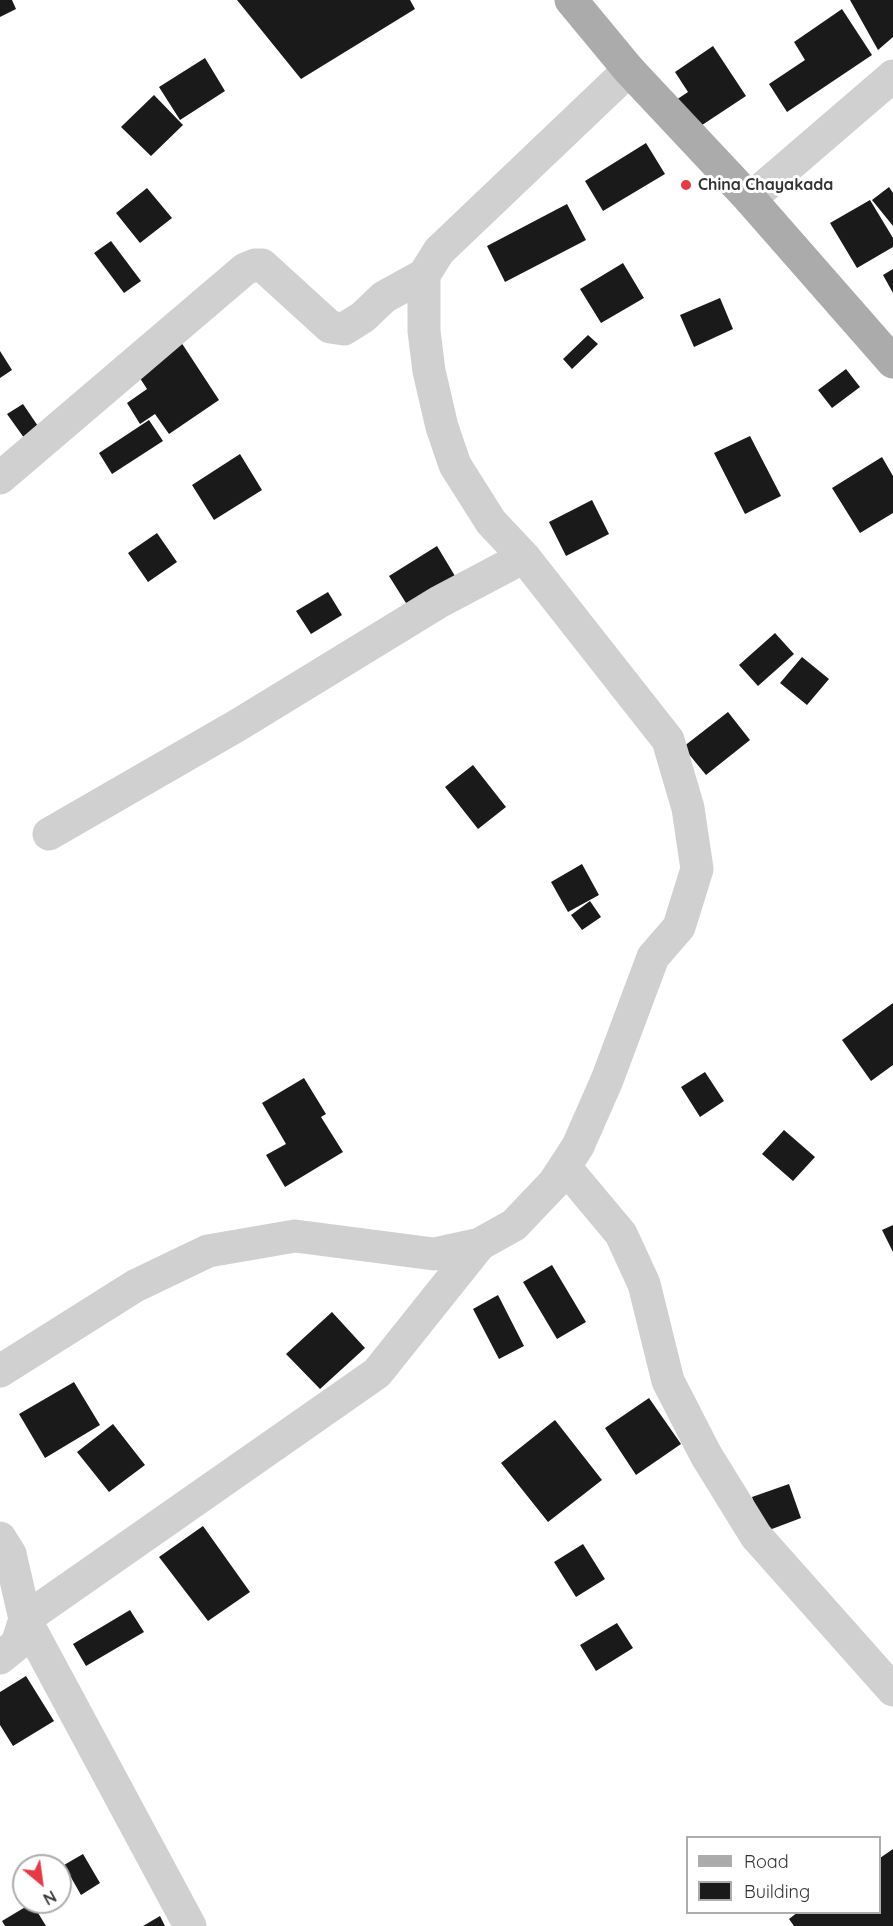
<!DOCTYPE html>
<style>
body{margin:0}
#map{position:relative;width:893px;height:1926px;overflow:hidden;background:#fff;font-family:Quicksand,sans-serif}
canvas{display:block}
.legend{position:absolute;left:686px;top:1836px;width:195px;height:78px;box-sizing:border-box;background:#fff;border:2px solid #adadad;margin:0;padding:8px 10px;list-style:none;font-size:18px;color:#333}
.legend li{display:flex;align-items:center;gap:12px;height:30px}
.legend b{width:30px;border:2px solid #adadad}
.north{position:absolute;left:12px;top:1854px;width:60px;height:60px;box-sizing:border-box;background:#fff;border:2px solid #adadad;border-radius:50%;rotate:151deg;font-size:16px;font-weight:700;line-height:24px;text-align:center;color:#333}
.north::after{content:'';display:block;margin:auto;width:21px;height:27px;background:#e63946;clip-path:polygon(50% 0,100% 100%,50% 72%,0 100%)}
</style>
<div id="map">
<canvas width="893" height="1926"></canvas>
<ul class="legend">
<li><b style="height:8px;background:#ababab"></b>Road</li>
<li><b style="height:16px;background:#1a1a1a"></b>Building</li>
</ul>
<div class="north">N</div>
</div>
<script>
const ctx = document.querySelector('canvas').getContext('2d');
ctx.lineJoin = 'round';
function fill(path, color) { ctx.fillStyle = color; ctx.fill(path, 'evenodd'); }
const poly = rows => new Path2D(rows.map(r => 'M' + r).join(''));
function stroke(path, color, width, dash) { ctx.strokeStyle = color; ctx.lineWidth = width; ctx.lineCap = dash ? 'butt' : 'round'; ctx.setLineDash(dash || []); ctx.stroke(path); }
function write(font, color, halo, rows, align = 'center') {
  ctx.font = font + ' Quicksand,sans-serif'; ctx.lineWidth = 6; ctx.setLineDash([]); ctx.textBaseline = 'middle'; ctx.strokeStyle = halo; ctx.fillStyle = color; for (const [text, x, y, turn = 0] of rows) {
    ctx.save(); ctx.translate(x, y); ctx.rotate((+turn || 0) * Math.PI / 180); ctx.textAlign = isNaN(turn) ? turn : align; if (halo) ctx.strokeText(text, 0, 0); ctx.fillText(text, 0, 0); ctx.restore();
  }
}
const building = poly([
 [0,0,12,0,16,9,0,17],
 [237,0,410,0,415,9,301,79],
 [850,0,893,0,893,37,878,50],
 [842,9,872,55,787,112,769,84,805,60,794,42],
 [713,46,746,96,690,133,670,104,688,92,675,72],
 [205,58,225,91,180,120,159,87],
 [154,95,183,125,151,156,121,127],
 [646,143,665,174,603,211,585,181],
 [889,187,893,193,893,226,872,200],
 [147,188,172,218,140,243,116,213],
 [870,200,893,238,893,247,857,268,830,223],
 [567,204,586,240,505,282,487,246],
 [111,241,141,281,124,293,94,253],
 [623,263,644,298,601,323,580,289],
 [893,269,893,293,883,275],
 [720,298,733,329,694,347,680,315],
 [588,335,598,344,572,369,563,359],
 [181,342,219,400,169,434,155,414,140,424,127,403,147,389,136,372],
 [0,351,12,370,0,378],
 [846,369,860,387,832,408,818,390],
 [23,404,42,432,27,442,7,414],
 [149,420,163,441,112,474,99,453],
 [750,436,781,496,745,514,714,453],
 [240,454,262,490,214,520,192,485],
 [882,457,893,476,893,513,860,533,832,488],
 [592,500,609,534,566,556,549,522],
 [157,533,177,562,148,582,128,553],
 [437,546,458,581,411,611,389,576],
 [328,592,342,615,311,634,296,611],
 [775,633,794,654,758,686,739,665],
 [802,657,829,679,807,705,780,683],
 [728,712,750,740,706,775,683,747],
 [473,765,506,807,478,829,445,787],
 [582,864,599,895,568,912,551,882],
 [590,901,601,917,582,930,571,915],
 [893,1003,893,1065,871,1081,842,1040],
 [705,1072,724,1101,700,1117,681,1087],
 [304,1078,326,1114,321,1117,343,1152,285,1187,266,1155,286,1144,262,1103],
 [784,1130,815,1157,793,1181,762,1154],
 [893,1225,893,1252,882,1230],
 [552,1265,586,1322,557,1339,523,1282],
 [498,1295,524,1346,499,1359,473,1309],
 [332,1312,365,1348,320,1389,286,1354],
 [74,1382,100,1425,45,1458,19,1414],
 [649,1398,681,1444,636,1475,605,1428],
 [555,1420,602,1480,548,1522,501,1463],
 [113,1424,145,1465,109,1492,77,1452],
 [789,1484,801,1518,764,1532,752,1497],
 [203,1526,250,1592,208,1621,159,1557],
 [583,1544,605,1579,576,1597,554,1562],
 [130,1610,144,1632,86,1666,73,1644],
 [617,1623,633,1648,596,1671,580,1645],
 [26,1676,54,1721,13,1746,0,1725,0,1692],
 [893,1849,893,1926,794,1926,789,1919,798,1912,880,1912,880,1858],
 [83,1854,100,1883,81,1895,64,1865],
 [32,1903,46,1926,5,1926,2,1921],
 [160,1916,165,1926,143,1926]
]);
const street = poly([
 [750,199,893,76],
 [0,478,245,269,255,265,262,265,330,327,344,329,363,317,384,297,424,275],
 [49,834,238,725,439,602,524,557],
 [565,1167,621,1234,644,1284,668,1381,706,1455,756,1536,893,1690],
 [0,1371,135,1286,208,1251,295,1236,434,1254,480,1244,514,1225,554,1183,578,1146,607,1080,653,957,679,927,697,869,688,808,668,740,524,557,491,522,455,465,442,427,429,371,424,331,424,275,439,251,629,70],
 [0,1538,10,1554,25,1619,17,1644,0,1658],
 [190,1926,25,1619,377,1373,480,1244]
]);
const primary = poly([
 [571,0,629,70,750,199,893,362]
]);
const markers = [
 [686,185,6,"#e63946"]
];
const poiNames = [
 ["China Chayakada",698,185]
];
fill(building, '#1a1a1a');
stroke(street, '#d0d0d0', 33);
stroke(primary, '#ababab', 33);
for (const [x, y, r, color] of markers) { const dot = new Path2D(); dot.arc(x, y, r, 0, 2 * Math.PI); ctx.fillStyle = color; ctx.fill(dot); stroke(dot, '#fff', 2); }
write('bold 16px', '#333', '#fff', poiNames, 'left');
</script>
